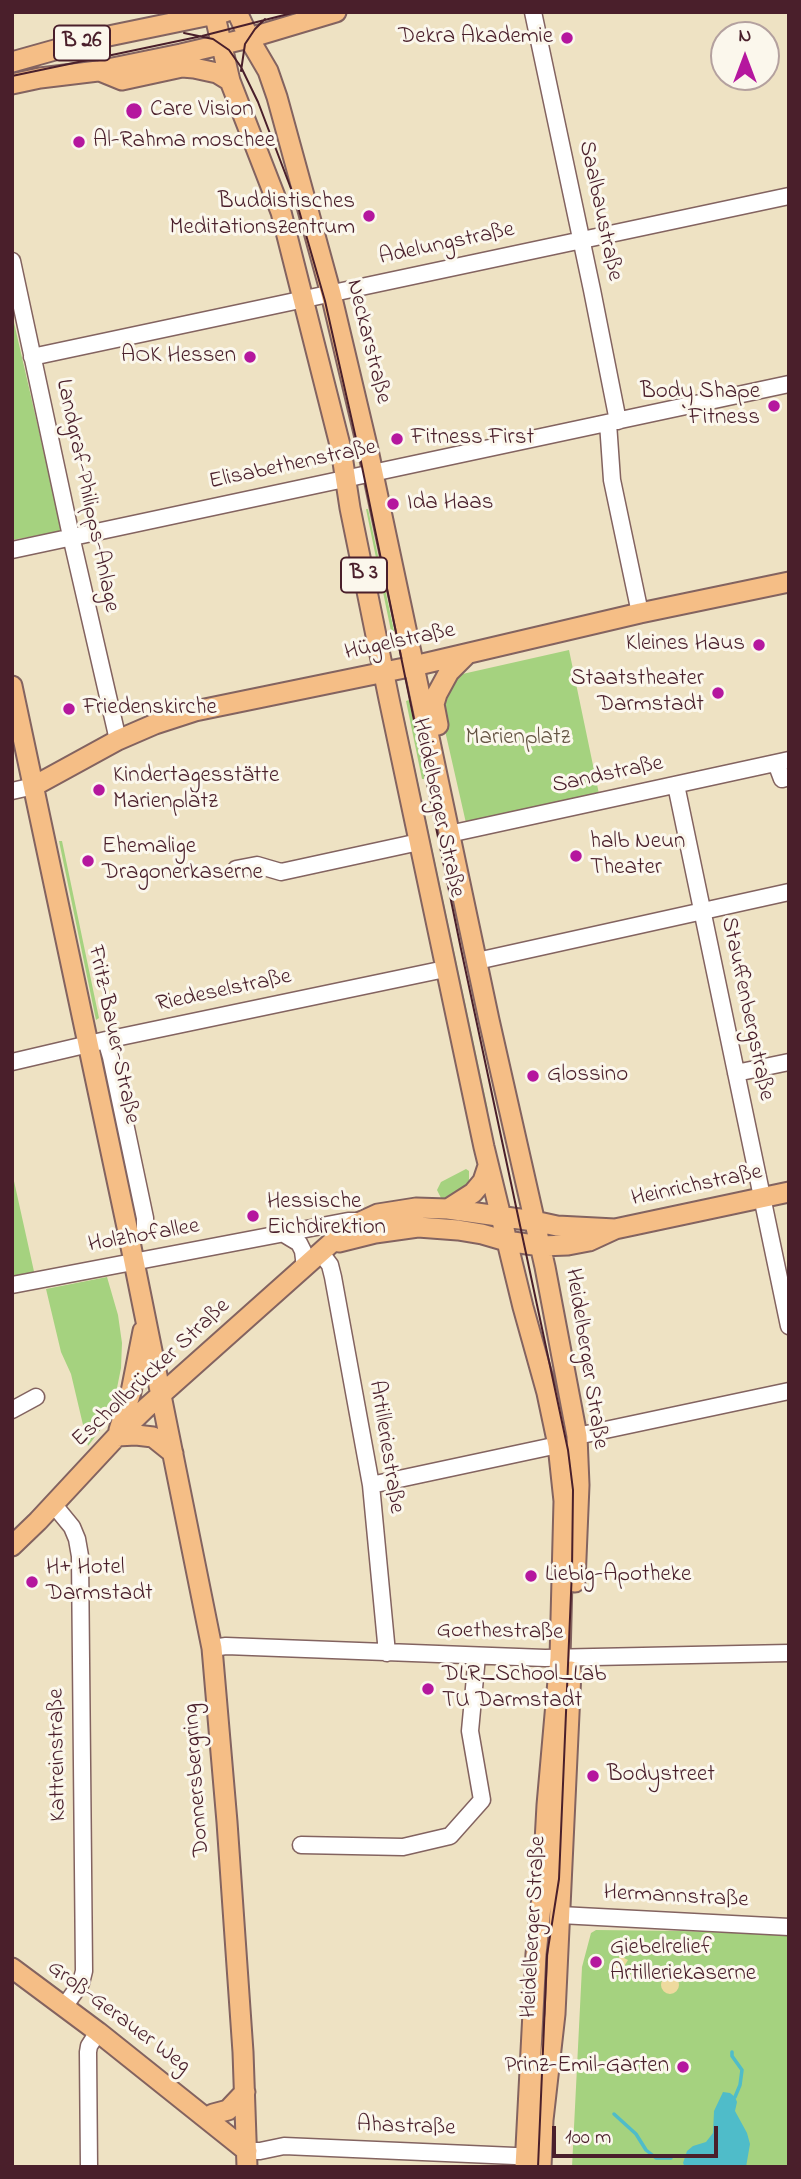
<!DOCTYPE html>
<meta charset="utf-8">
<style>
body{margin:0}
#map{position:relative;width:801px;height:2179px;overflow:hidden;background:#eee2c3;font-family:"Indie Flower",sans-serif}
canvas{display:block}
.frame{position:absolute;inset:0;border:14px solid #4a1f2b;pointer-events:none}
.north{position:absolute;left:710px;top:21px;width:70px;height:70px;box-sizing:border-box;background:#fbf7ec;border:2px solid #b4a19f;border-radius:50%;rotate:0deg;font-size:19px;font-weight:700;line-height:28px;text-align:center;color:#4a1f2b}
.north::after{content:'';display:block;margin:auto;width:24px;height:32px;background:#b5179e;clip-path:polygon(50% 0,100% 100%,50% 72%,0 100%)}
.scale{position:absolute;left:552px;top:2126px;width:166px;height:32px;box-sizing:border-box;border:4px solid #4a1f2b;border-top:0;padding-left:9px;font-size:21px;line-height:24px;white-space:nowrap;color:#4a1f2b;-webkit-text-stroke:5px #fbf7ec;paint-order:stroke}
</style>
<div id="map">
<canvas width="801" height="2179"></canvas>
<div class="frame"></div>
<div class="north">N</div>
<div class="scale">100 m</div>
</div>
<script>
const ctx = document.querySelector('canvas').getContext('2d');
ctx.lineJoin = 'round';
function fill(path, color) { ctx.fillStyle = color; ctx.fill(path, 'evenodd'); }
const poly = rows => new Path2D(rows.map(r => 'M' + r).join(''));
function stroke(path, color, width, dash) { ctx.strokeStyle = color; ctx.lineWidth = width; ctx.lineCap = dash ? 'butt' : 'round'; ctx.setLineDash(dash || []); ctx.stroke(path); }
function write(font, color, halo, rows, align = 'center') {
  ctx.font = font + ' "Indie Flower",sans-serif'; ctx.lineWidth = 6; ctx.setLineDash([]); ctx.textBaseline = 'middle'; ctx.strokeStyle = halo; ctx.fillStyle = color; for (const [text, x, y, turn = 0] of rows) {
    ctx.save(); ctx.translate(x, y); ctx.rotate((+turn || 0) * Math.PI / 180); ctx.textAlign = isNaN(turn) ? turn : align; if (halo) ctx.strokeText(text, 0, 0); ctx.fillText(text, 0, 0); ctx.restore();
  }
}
const green = poly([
 [12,314,62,531,12,540],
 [366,509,368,509,394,631,391,631],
 [569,650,599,794,466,823,441,713,445,691,458,675],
 [409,700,425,779,422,779,406,701],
 [401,702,488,1110,484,1111,398,703],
 [59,841,62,841,99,1018,96,1020],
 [466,1169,469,1171,469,1182,462,1193,448,1201,442,1200,437,1190,441,1182],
 [12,1172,35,1276,12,1280],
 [107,1277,118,1315,122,1343,121,1368,116,1393,106,1419,101,1429,88,1446,71,1374,61,1352,46,1289],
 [596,1930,681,1931,789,1935,789,2167,572,2167,582,1967,591,1933]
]);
const sand = poly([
 [620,1956,628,1960,623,1968,632,1976,628,1981,613,1972,612,1970],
 '661 1985a9 9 0 1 1 18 0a9 9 0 1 1-18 0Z'
]);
const water = poly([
 [723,2092,730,2093,735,2097,737,2102,735,2111,747,2133,750,2144,746,2167,685,2167,683,2163,687,2151,693,2146,706,2142,713,2133,714,2111]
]);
const stream = poly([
 [732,2052,732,2056,742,2070,740,2085,735,2097],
 [614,2114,636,2134,646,2150,656,2158,671,2158]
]);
const minor = poly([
 [533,12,592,290,618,421],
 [12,261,71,536,118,740],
 [32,357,789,196],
 [608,423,612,480,640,613],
 [12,550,789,384],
 [776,763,782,779,789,777],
 [676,785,789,1326],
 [12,791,34,786],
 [449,834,789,760],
 [236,869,257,865,281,872,419,842],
 [477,961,789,892],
 [106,1040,111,1057,145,1218,145,1229],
 [12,1062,106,1040,445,969],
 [736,1073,789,1062],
 [284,1234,299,1243,303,1251,305,1267],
 [321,1253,330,1265,333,1277,371,1485,387,1653],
 [12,1285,348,1221,362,1221],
 [12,1410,36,1397],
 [577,1436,789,1391],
 [371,1485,558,1445],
 [54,1505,72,1527,77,1539,80,1556,84,1971,81,1983,64,2007],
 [212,1648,226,1646,545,1658,789,1653],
 [301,1845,403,1847,450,1836,482,1800,470,1731,477,1656],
 [560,1915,789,1927],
 [247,2151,260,2151,284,2146,538,2157],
 [89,2167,88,2052,89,2046,98,2032]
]);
const major = poly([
 [214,12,230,81,281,212,341,449,350,508,389,699,484,1147,523,1307,547,1393,558,1445,564,1501,560,1658,547,1805,542,1897,536,1954,525,2167],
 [237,12,251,42,268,71,277,97,331,294,368,450,489,1020,545,1267,577,1436,579,1485,575,1582],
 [12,62,94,39,225,12],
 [100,71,122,80,182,67,194,68,217,73,230,81],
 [12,84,40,78,98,71,181,54,249,38,336,12],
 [12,686,127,1227,212,1648,227,1822,243,2052,247,2167],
 [438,725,434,704,437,694,449,672,467,654],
 [34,786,118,740,155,724,195,711,414,666,640,613,789,582],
 [448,1209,473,1193,483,1181,488,1166],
 [339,1242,375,1233,418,1227,458,1230,482,1234,506,1241,541,1246,568,1245,589,1241,615,1229,789,1192],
 [119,1430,131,1392,143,1331],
 [117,1436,136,1435,153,1437,173,1453],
 [12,1546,38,1521,117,1436,146,1408,339,1236,354,1225,378,1214,416,1208,448,1209,534,1221,557,1226,615,1229],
 [12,1968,98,2032,247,2151],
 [213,2114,228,2110,245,2092],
 [541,2167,543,2120,555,2014,571,1671]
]);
const tram = poly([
 [184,33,213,39,229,50,241,67,258,102,298,207,325,301,359,452,461,949,568,1450,573,1490,572,1570,559,1879,547,1955,538,2167],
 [241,71,245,44,255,29,265,19],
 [12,76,202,36,296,12]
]);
const markers = [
 [567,38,7,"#b5179e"],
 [134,111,9,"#b5179e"],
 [79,142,7,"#b5179e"],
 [369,216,7,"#b5179e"],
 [250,357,7,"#b5179e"],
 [774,406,7,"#b5179e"],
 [397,439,7,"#b5179e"],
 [393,504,7,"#b5179e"],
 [759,645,7,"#b5179e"],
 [718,693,7,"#b5179e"],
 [69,709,7,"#b5179e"],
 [99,790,7,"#b5179e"],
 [576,856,7,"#b5179e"],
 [88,861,7,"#b5179e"],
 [533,1076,7,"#b5179e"],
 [253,1216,7,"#b5179e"],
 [531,1576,7,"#b5179e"],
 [32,1582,7,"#b5179e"],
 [428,1689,7,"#b5179e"],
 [593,1776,7,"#b5179e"],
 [596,1962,7,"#b5179e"],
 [683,2067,7,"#b5179e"]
];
const shields = [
 [82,43,56],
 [364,575,46]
];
const shieldNames = [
 ["B 26",82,43],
 ["B 3",364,575]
];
const poiNames = [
 ["Dekra Akademie",553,38,"right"],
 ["Care Vision",150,111],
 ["Al-Rahma moschee",93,142],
 ["Buddistisches",355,203,"right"],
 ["Meditationszentrum",355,229,"right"],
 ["AOK Hessen",236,357,"right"],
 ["Body Shape",760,393,"right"],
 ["Fitness",760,419,"right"],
 ["Fitness First",411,439],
 ["Ida Haas",407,504],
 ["Kleines Haus",745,645,"right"],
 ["Staatstheater",704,680,"right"],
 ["Darmstadt",704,706,"right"],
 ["Friedenskirche",83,709],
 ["Kindertagesstätte",113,777],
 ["Marienplatz",113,803],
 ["halb Neun",590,843],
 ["Theater",590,869],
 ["Ehemalige",102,848],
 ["Dragonerkaserne",102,874],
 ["Glossino",547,1076],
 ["Hessische",267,1203],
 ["Eichdirektion",267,1229],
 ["H+ Hotel",46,1569],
 ["Darmstadt",46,1595],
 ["Liebig-Apotheke",545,1576],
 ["DLR_School_Lab",442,1676],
 ["TU Darmstadt",442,1702],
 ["Bodystreet",607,1776],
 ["Giebelrelief",610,1949],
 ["Artilleriekaserne",610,1975],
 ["Prinz-Emil-Garten",669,2067,"right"]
];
const streetNames = [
 ["Saalbaustraße",599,211,78],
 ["Adelungstraße",447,245,-12],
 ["Neckarstraße",367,342,76],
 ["Elisabethenstraße",293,466,-12],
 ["Landgraf-Philipps-Anlage",86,496,78],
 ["Hügelstraße",400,643,-12],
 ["Sandstraße",608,776,-12],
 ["Heidelberger Straße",437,808,78],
 ["Riedeselstraße",224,992,-12],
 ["Stauffenbergstraße",746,1009,78],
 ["Fritz-Bauer-Straße",112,1035,78],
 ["Heinrichstraße",697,1187,-12],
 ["Holzhofallee",144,1237,-10],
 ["Heidelberger Straße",585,1359,81],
 ["Eschollbrücker Straße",152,1374,-43],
 ["Artilleriestraße",385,1447,81],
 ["Goethestraße",500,1633,1],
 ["Kattreinstraße",59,1755,-91],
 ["Donnersbergring",198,1780,-94],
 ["Hermannstraße",676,1898,3],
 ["Heidelberger Straße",535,1927,-87],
 ["Groß-Gerauer Weg",118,2018,37],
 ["Ahastraße",406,2128,2]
];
const parkNames = [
 ["Marienplatz",518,739]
];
fill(green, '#a5d27f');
fill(sand, '#eeda9e');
fill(water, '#4fbcc9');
stroke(stream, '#4fbcc9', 3.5);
stroke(minor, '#836360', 19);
stroke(major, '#836360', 23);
stroke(minor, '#fff', 16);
stroke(major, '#f5be86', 19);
stroke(tram, '#4a1f2b', 2);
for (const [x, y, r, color] of markers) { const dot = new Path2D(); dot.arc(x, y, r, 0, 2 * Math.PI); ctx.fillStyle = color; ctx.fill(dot); stroke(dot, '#fbf7ec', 2.5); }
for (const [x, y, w] of shields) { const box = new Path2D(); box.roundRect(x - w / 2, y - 17.5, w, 35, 5); ctx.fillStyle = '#fbf7ec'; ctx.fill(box); stroke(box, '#4a1f2b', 2); }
write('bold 21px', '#4a1f2b', null, shieldNames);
write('23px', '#4a1f2b', '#fbf7ec', poiNames, 'left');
write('23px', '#4a1f2b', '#fbf7ec', streetNames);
write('23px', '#655544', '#fbf7ec', parkNames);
</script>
